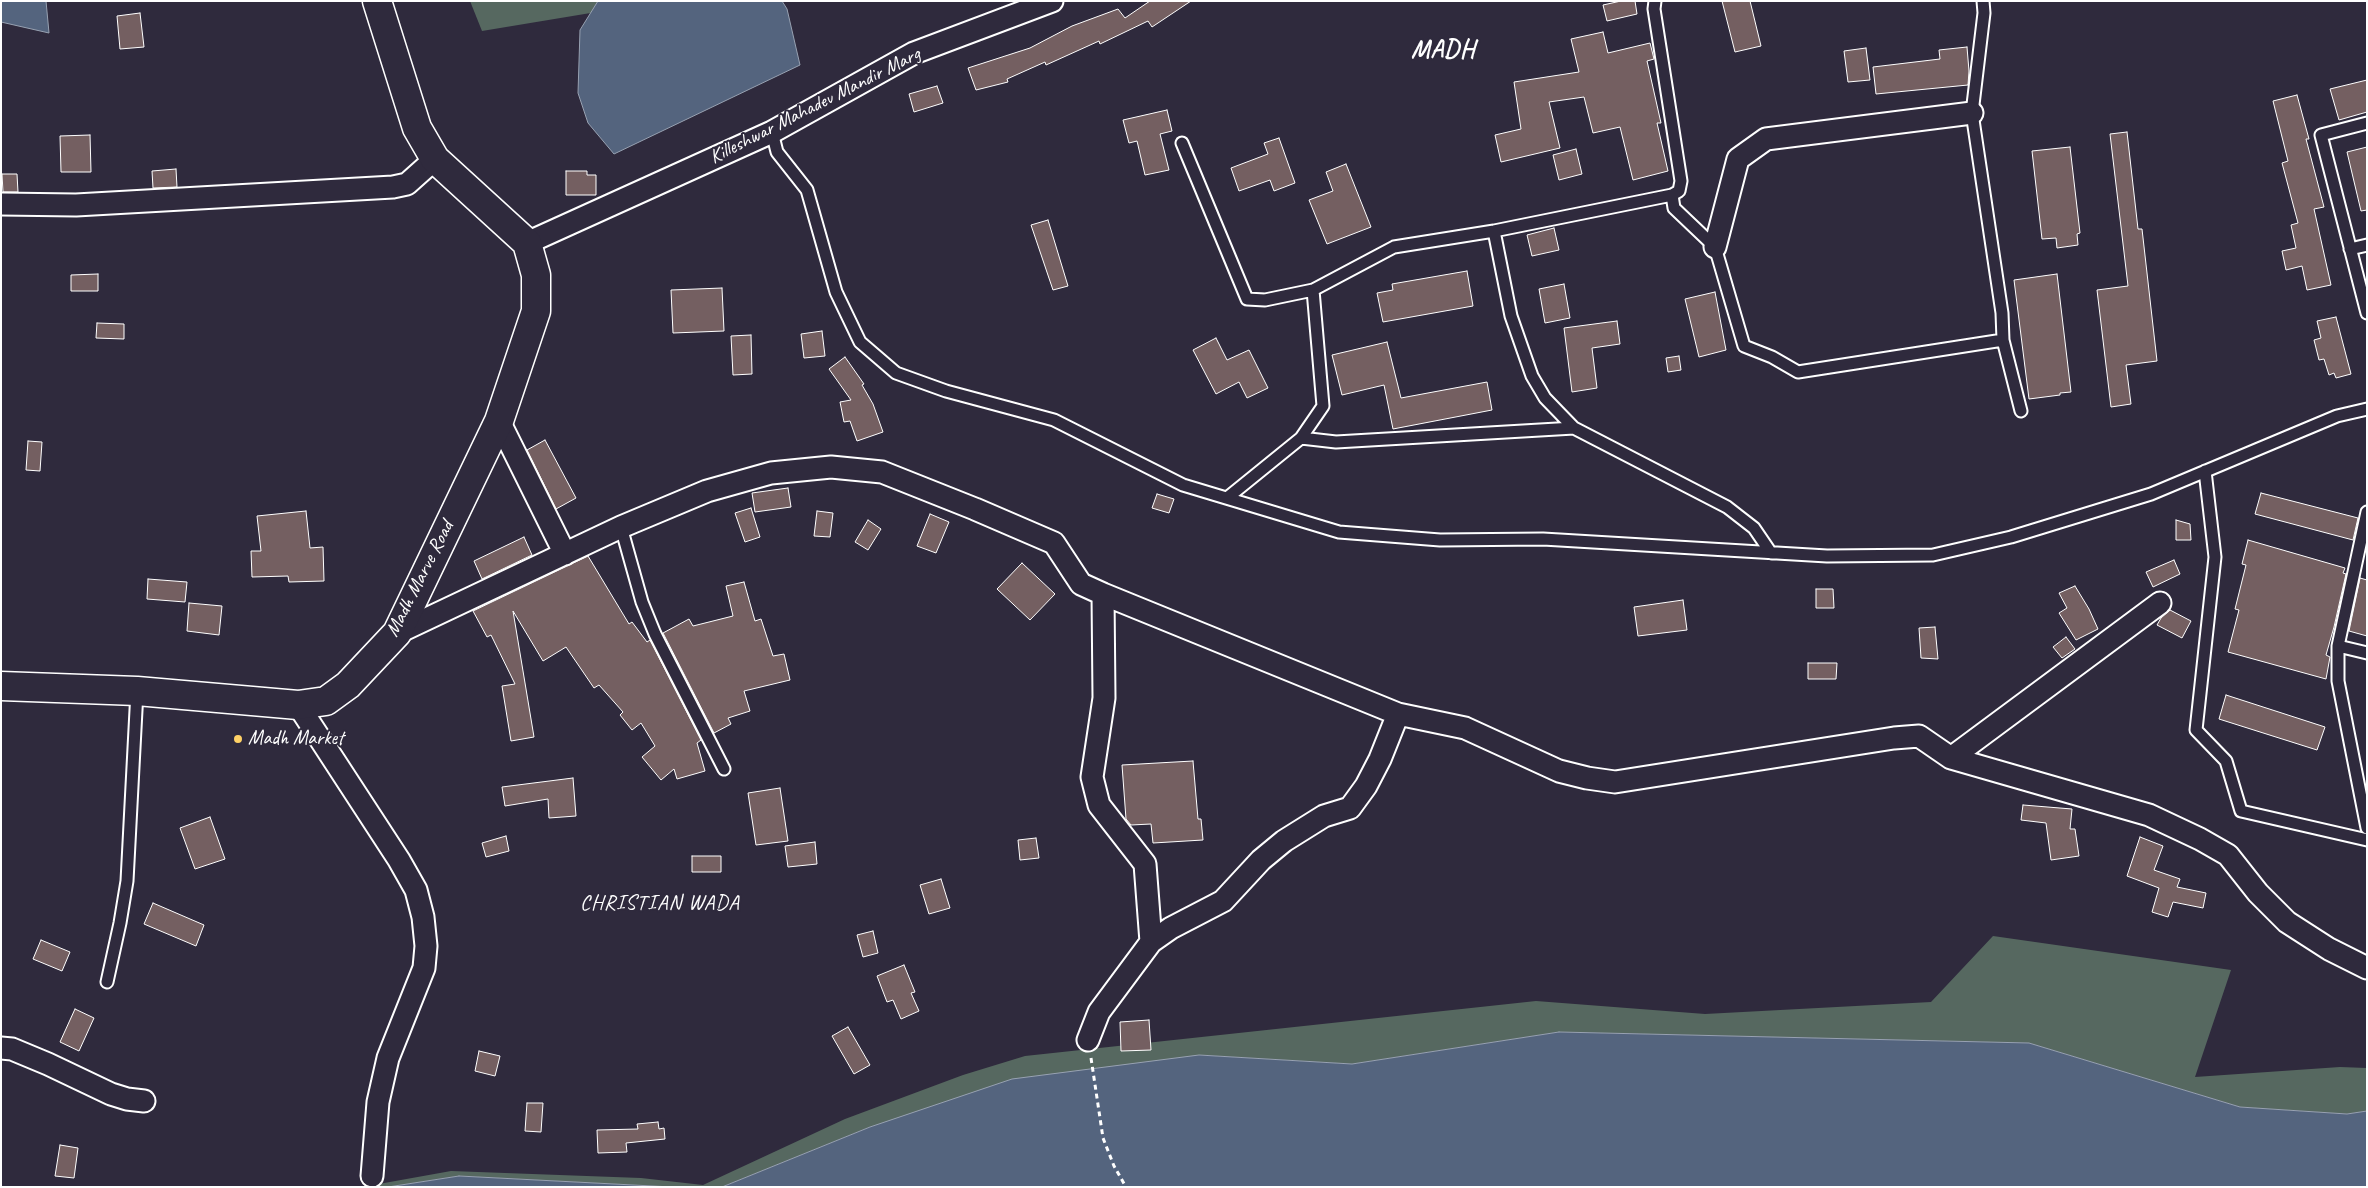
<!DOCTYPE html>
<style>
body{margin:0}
#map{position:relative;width:2368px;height:1188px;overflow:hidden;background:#2f2a3d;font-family:Caveat,sans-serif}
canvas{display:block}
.frame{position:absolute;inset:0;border:2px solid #fff;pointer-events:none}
</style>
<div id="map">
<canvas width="2368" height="1188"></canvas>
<div class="frame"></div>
</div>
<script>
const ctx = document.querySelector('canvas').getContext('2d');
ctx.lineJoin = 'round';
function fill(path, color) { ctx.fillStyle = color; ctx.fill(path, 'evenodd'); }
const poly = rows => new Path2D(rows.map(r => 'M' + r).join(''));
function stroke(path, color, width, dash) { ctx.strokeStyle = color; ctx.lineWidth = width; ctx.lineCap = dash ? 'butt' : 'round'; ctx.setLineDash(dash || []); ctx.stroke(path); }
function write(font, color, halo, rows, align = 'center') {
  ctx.font = font + ' Caveat,sans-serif'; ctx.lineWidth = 4; ctx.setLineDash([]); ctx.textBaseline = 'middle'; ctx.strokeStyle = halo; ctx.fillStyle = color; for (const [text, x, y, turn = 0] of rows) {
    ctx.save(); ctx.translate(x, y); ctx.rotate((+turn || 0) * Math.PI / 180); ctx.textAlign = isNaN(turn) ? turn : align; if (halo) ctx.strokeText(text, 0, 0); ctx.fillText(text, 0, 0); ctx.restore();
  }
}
const green = poly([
 [470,1,663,1,482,31],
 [1993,936,2231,970,2195,1077,2340,1067,2367,1068,2367,1111,2347,1114,2240,1107,2029,1043,1559,1032,1352,1064,1199,1055,870,1127,722,1187,672,1187,459,1176,388,1187,362,1187,451,1171,641,1178,703,1185,845,1119,963,1075,1025,1056,1536,1001,1705,1014,1931,1002]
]);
const water = poly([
 [1,1,46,1,49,33,1,22,1,1],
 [598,1,782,1,787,9,800,65,614,154,588,123,578,93,580,30,598,1],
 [1559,1032,2029,1043,2240,1107,2347,1114,2367,1111,2367,1187,722,1187,870,1127,1012,1079,1199,1055,1352,1064,1559,1032],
 [459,1176,672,1187,388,1187,459,1176]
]);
const building = poly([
 [1150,1,1191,1,1152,27,1148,21,1100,44,1099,41,1046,65,1045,62,1007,79,1008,82,976,90,968,68,1030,48,1072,26,1118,9,1125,18,1150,1],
 [1621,1,1635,1,1637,14,1607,21,1603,5,1621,1],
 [1722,1,1750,1,1761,46,1735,52,1722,1],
 [140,13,144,47,120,49,117,16,140,13],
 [1603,32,1608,53,1650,43,1654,59,1647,61,1661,123,1657,123,1668,171,1633,180,1620,127,1593,133,1584,97,1549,102,1560,148,1501,162,1495,135,1521,129,1514,82,1579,72,1571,39,1603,32],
 [1967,47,1969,71,1968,85,1876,94,1873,67,1940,59,1939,50,1967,47],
 [1866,48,1870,80,1848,82,1844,51,1866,48],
 [2367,80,2367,112,2339,120,2330,89,2367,80],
 [937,86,943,103,914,112,909,94,937,86],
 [2297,95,2309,139,2306,139,2324,207,2314,209,2331,285,2307,290,2302,266,2286,270,2282,251,2296,248,2291,225,2298,223,2282,163,2288,161,2273,101,2297,95],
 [1167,110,1172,131,1160,134,1169,170,1145,175,1137,141,1129,143,1123,120,1167,110],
 [2127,132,2138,229,2142,229,2157,361,2126,365,2131,404,2111,407,2097,290,2128,286,2110,134,2127,132],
 [90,135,91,172,61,172,60,136,90,135],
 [1279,138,1295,183,1274,191,1270,180,1239,191,1231,168,1268,154,1264,143,1279,138],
 [2070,147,2080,233,2077,234,2078,245,2057,248,2056,238,2042,239,2032,151,2070,147],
 [2367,147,2367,210,2361,211,2347,152,2367,147],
 [1576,149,1582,174,1559,180,1553,155,1576,149],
 [1346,164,1371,227,1327,244,1309,200,1333,191,1326,172,1346,164],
 [176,169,177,187,153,188,152,171,176,169],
 [566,171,587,171,587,175,596,175,596,195,566,195,566,171],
 [2,174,17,174,18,192,3,192,2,174],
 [1048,220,1068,286,1053,290,1031,225,1048,220],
 [1554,228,1559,250,1532,256,1527,235,1554,228],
 [1467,271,1473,306,1383,322,1377,293,1393,290,1392,284,1467,271],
 [98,274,98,291,71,291,71,275,98,274],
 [2057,274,2071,392,2060,393,2060,395,2029,399,2014,280,2057,274],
 [1564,284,1570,318,1545,323,1539,289,1564,284],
 [722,288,724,331,673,333,671,290,722,288],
 [1715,292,1726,350,1699,357,1685,299,1715,292],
 [2336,317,2351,374,2336,378,2334,373,2329,375,2324,359,2319,360,2314,340,2321,338,2317,321,2336,317],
 [1617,321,1620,344,1592,348,1597,388,1572,392,1564,328,1617,321],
 [97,323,124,324,124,339,96,338,97,323],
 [822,331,825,356,804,358,801,334,822,331],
 [751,335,752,374,733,375,731,336,751,335],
 [1216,338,1227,360,1249,350,1268,388,1247,398,1239,382,1216,394,1193,350,1216,338],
 [1387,342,1401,398,1487,382,1492,410,1393,429,1384,385,1342,395,1332,355,1387,342],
 [1679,356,1681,370,1668,372,1666,358,1679,356],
 [845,357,864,384,862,385,873,404,883,432,857,441,850,421,844,422,840,402,851,400,829,369,845,357],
 [545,440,576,498,556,509,527,450,545,440],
 [28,441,42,442,40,471,26,470,28,441],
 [788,488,791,507,755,512,752,493,788,488],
 [2261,493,2358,518,2353,540,2255,514,2261,493],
 [1157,494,1174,499,1169,513,1152,508,1157,494],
 [751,508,760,537,745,542,735,513,751,508],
 [306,511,310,548,323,547,324,581,289,582,288,576,252,577,251,551,261,551,257,516,306,511],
 [817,511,833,513,830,537,814,536,817,511],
 [930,514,949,522,936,553,917,546,930,514],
 [868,520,881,529,868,550,855,542,868,520],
 [2176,520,2190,524,2191,540,2176,540,2176,520],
 [524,537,532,555,482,579,474,561,524,537],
 [2248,540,2345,568,2343,573,2346,574,2334,627,2326,655,2330,657,2326,679,2228,652,2239,610,2235,609,2246,565,2242,564,2248,540],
 [588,556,629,624,632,622,647,642,650,640,701,740,697,743,705,771,677,779,674,769,661,780,642,757,655,746,641,723,632,730,620,715,623,712,599,685,594,688,566,647,543,661,513,611,534,737,511,741,502,686,515,684,491,635,487,637,473,611,588,556],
 [2174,560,2180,574,2153,587,2146,572,2174,560],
 [1022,563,1055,594,1030,620,997,589,1022,563],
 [2360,578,2367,580,2367,636,2349,631,2360,578],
 [148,579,187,582,185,602,147,599,148,579],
 [744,582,755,621,761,619,773,656,784,654,790,680,744,691,750,711,728,718,731,724,714,733,663,633,689,619,693,626,733,616,726,586,744,582],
 [2075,586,2089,609,2098,629,2076,640,2059,613,2067,608,2059,593,2075,586],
 [1816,589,1833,589,1834,608,1816,608,1816,589],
 [1683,600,1687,630,1638,636,1634,607,1683,600],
 [189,603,222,606,219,635,187,631,189,603],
 [2170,610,2191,621,2182,638,2157,625,2161,618,2170,610],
 [1935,627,1938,659,1921,658,1919,628,1935,627],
 [2066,637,2075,649,2062,658,2053,647,2066,637],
 [1808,663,1837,663,1836,679,1808,679,1808,663],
 [2226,695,2325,727,2317,750,2219,719,2226,695],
 [1193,761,1198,819,1201,819,1203,840,1153,843,1151,824,1131,825,1126,819,1122,765,1193,761],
 [573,778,576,816,549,818,548,799,505,806,502,787,573,778],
 [780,788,788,841,756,845,748,793,780,788],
 [2023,805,2072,809,2070,829,2075,829,2079,856,2051,860,2046,823,2021,820,2023,805],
 [210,817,225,859,195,869,180,828,210,817],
 [506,836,509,851,486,857,482,843,506,836],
 [2140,837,2163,846,2154,870,2180,879,2177,887,2206,893,2203,908,2173,902,2168,917,2152,912,2159,888,2127,876,2140,837],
 [1036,838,1039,858,1020,860,1018,840,1036,838],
 [815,842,817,864,788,867,785,846,815,842],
 [692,856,721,856,721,872,692,872,692,856],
 [941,879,950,908,929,914,920,885,941,879],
 [153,903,204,925,196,946,144,924,153,903],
 [873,931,878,953,863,957,857,935,873,931],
 [41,940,70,952,62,971,33,959,41,940],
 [904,965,915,992,911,993,919,1011,901,1019,893,1000,887,1002,877,976,904,965],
 [75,1009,94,1018,79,1051,60,1042,75,1009],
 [1149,1020,1151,1050,1121,1051,1120,1022,1149,1020],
 [848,1027,870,1065,854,1074,832,1036,848,1027],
 [479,1051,500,1056,495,1076,475,1071,479,1051],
 [527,1103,543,1103,541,1132,525,1131,527,1103],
 [658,1122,659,1129,664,1128,665,1139,626,1143,627,1152,598,1153,597,1130,638,1129,637,1124,658,1122],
 [60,1145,78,1148,74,1178,55,1176,60,1145]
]);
const path = poly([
 [1091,1058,1103,1138,1114,1166,1126,1187]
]);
const service = poly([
 [1983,1,1984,13,1972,113,2002,313,2003,340,2021,411],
 [2367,123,2321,135,2367,313],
 [772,132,777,152,807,190,836,292,860,342,896,373,946,391,1054,420,1183,485,1339,532,1440,540,1543,539,1827,556,1933,555,2011,537,2151,494,2337,416,2367,409],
 [1182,143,1247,299,1265,300,1313,290,1394,247,1494,231,1672,195,1679,191,1681,181,1654,9,1655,1],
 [1672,195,1674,208,1715,247,1744,346,1772,357,1798,372,2003,340],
 [1494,231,1511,316,1532,376,1545,398,1574,428,1727,507,1754,528,1771,553],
 [2350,249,2367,245],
 [1301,438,1336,442,1574,428],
 [2205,471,2215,557,2196,730,2226,761,2241,811,2367,840],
 [1227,498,1301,438,1323,406,1313,290],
 [2367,512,2338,646,2338,681,2367,828],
 [621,527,642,602,655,634,724,769],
 [2338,646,2367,653],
 [107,982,120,923,127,881,137,691]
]);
const minor = poly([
 [1,204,76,205,393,187,407,184,435,159],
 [527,243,772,132,914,53,1052,1],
 [1715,247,1738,159,1766,139,1972,113],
 [499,421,565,554],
 [1103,594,1104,698,1092,777,1099,805,1145,864,1151,942],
 [397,633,621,527,707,491,771,473,831,467,882,472,975,509,1054,543,1081,584,1103,594,1398,714,1465,728,1559,771,1587,778,1615,782,1894,738,1919,736,1951,758,2149,815,2200,839,2228,855,2258,893,2287,922,2329,949,2367,968],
 [298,705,399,860,416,890,423,917,426,946,424,968,388,1058,378,1102,372,1176],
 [1951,758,2160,603],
 [1088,1040,1099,1012,1151,942,1171,928,1223,901,1261,860,1284,841,1324,816,1350,808,1366,786,1380,759,1398,714],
 [1,1048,12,1049,48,1064,111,1094,127,1099,144,1101]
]);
const tertiary = poly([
 [1,686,137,691,298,705,326,701,348,685,397,633,499,421,536,311,536,275,527,243,435,159,417,128,377,1]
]);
const markers = [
 [238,739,5,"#ffd166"]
];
const streetNames = [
 ["Killeshwar Mahadev Mandir Marg",815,106,-27],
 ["Madh Marve Road",420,579,-63]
];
const poiNames = [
 ["Madh Market",248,739]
];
const neighbourhoodNames = [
 ["CHRISTIAN WADA",660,903]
];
const districtNames = [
 ["MADH",1443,50]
];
fill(green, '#566860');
fill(water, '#54647e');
stroke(water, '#98a2b2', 1);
fill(building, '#745f61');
stroke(building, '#fff', 1);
stroke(service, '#fff', 15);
stroke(minor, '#fff', 25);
stroke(tertiary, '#fff', 31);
stroke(path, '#fff', 3, [5, 4]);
stroke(service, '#2f2a3d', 11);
stroke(minor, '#2f2a3d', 21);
stroke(tertiary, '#2f2a3d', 28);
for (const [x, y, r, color] of markers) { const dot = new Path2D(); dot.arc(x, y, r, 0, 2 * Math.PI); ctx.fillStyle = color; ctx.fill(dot); stroke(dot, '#2f2a3d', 2); }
write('20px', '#fff', '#2f2a3d', streetNames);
write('20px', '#fff', '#2f2a3d', poiNames, 'left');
ctx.letterSpacing = '1px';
write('21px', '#fff', '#2f2a3d', neighbourhoodNames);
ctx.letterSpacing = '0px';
ctx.letterSpacing = '1px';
write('bold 25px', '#fff', '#2f2a3d', districtNames);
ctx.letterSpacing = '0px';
</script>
